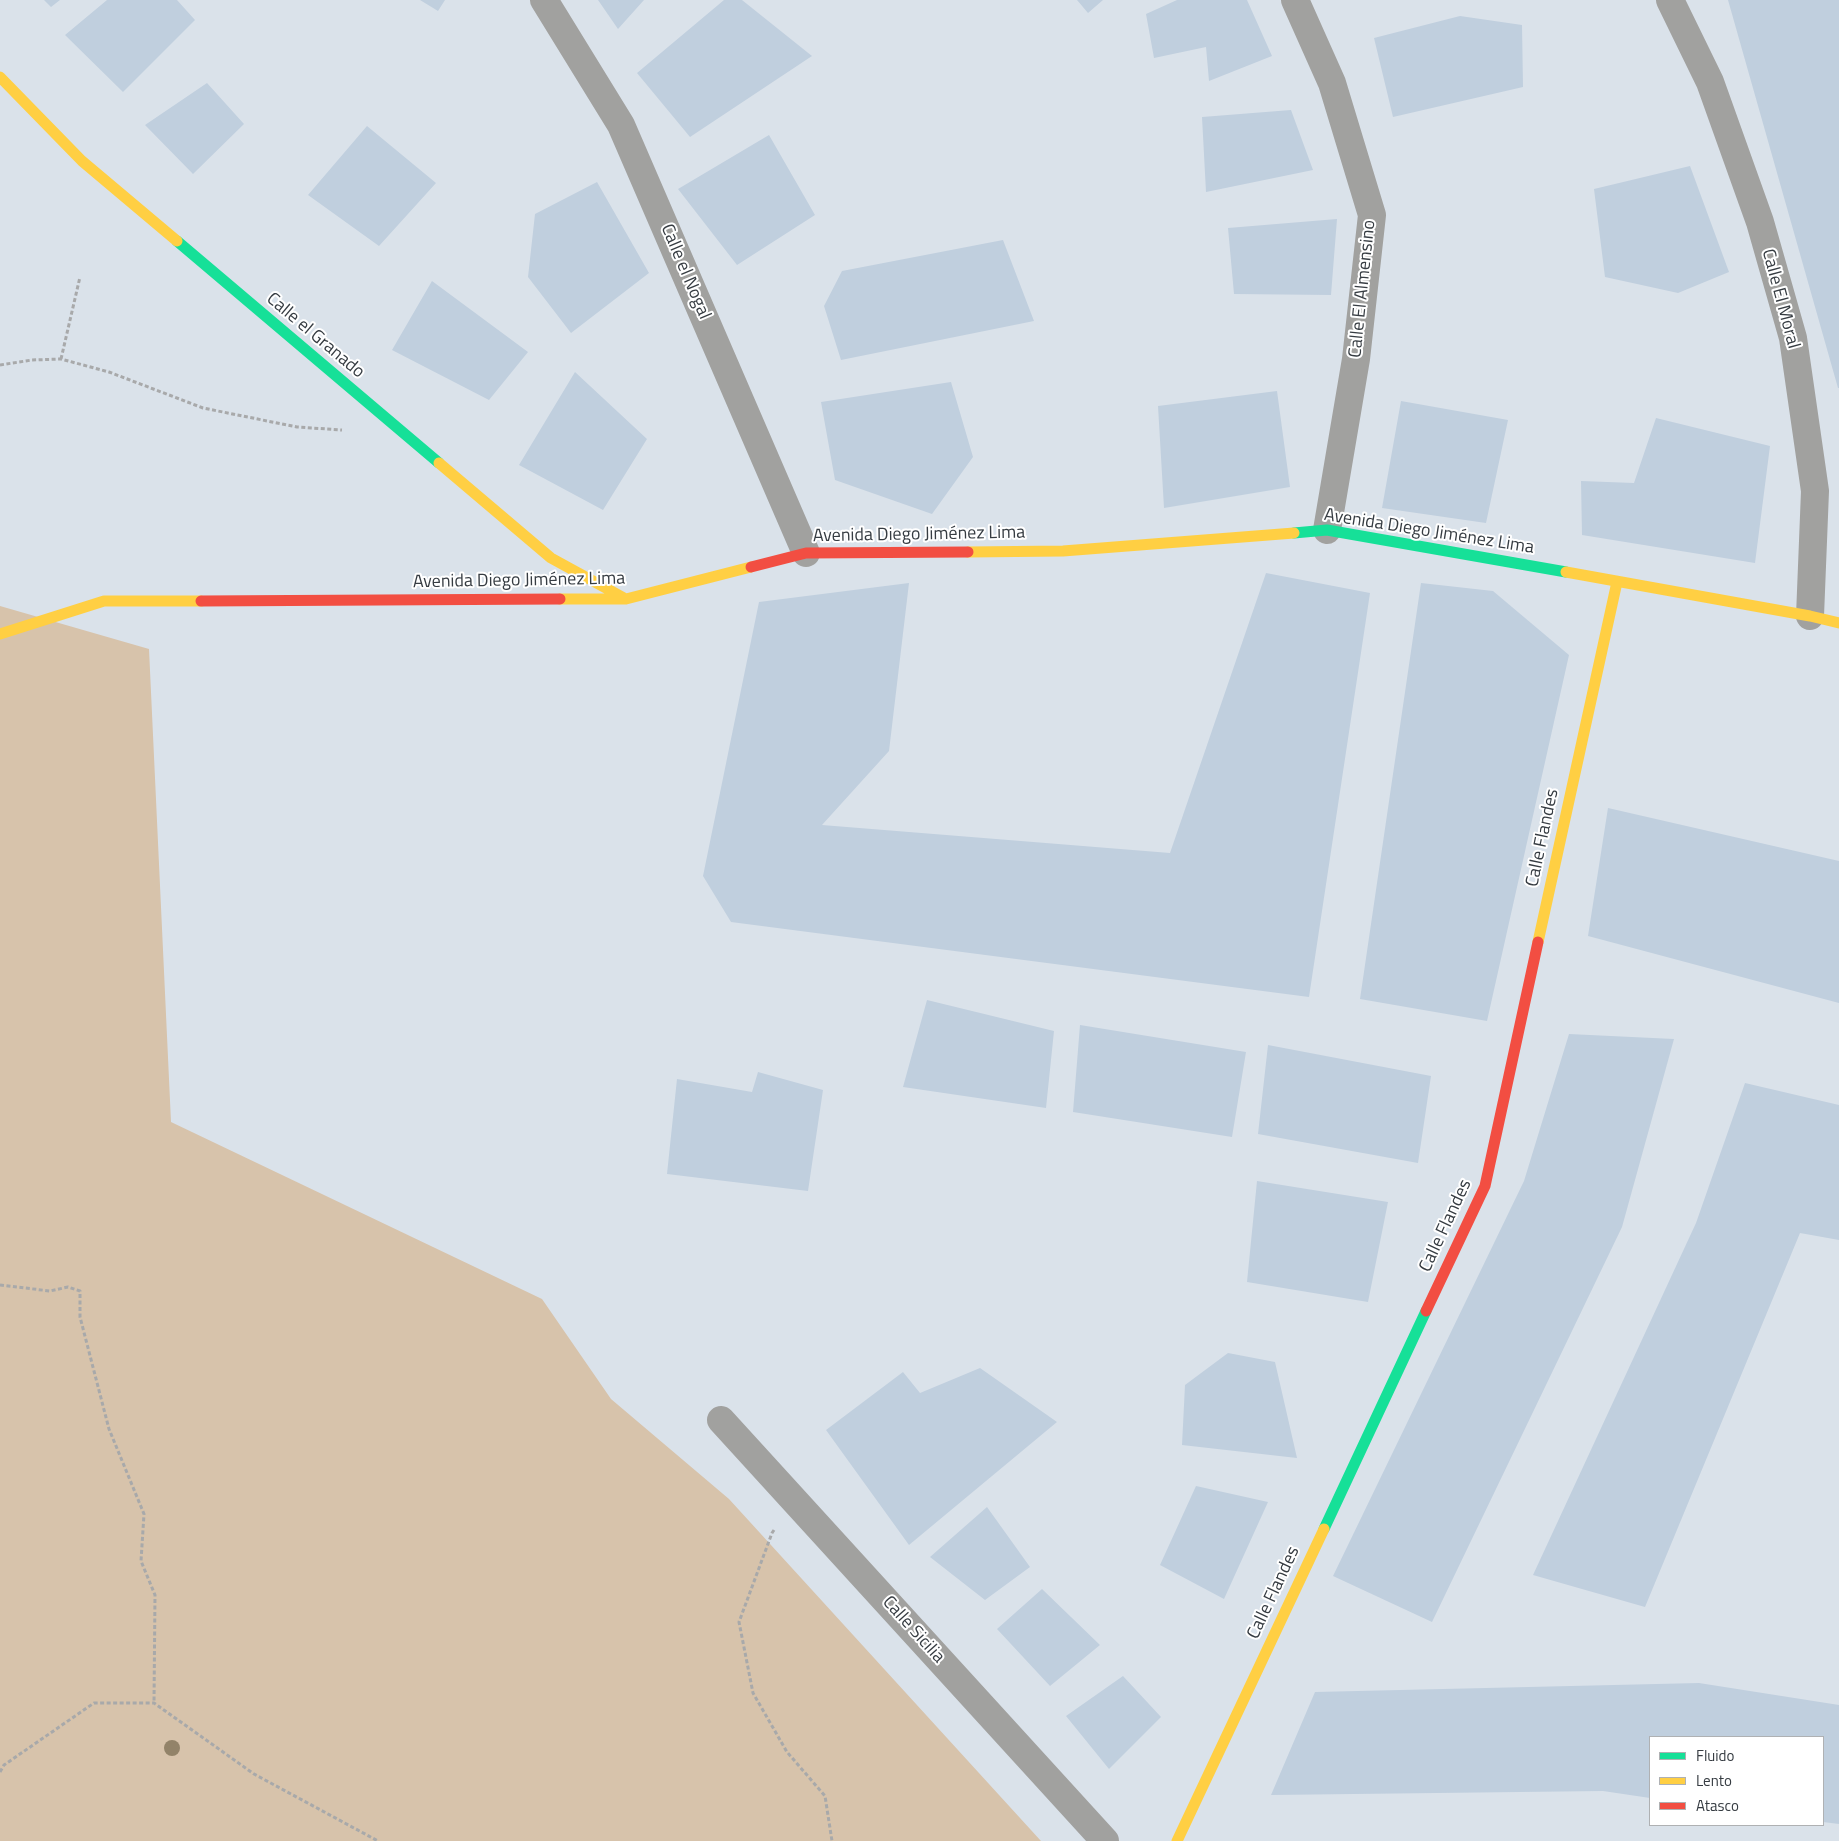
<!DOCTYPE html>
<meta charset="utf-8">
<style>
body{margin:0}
#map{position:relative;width:1839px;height:1841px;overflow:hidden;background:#dae2ea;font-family:"Titillium Web",sans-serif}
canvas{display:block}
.legend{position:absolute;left:1649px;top:1736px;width:175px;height:90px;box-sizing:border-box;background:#fff;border:1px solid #afb1b3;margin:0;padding:6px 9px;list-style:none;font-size:15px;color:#363c42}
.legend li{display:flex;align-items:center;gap:10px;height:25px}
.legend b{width:25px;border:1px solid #afb1b3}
</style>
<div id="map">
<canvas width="1839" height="1841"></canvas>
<ul class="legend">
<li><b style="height:6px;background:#16e098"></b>Fluido</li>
<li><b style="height:6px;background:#ffcf43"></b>Lento</li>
<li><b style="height:6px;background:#f24e42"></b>Atasco</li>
</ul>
</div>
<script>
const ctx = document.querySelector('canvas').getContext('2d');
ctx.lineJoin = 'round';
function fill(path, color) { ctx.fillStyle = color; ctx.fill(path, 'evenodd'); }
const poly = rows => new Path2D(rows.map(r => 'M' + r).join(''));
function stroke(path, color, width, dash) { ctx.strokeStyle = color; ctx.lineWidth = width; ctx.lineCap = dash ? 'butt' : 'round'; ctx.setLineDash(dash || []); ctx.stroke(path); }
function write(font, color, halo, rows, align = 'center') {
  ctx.font = font + ' "Titillium Web",sans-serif'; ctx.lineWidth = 4; ctx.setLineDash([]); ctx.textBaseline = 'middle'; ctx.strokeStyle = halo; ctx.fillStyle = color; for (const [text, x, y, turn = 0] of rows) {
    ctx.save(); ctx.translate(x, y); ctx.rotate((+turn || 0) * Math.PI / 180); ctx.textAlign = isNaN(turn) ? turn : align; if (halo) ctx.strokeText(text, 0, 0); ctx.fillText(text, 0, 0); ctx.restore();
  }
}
const green = poly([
 [0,606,149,649,171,1122,542,1299,611,1399,729,1499,1041,1841,0,1841]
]);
const building = poly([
 [44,0,60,0,51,7],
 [107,0,177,0,195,20,123,92,65,35],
 [420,0,445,0,438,11],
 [598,0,644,0,618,29],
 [724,0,742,0,812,56,690,137,637,73],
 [1077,0,1103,0,1088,13],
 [1177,0,1247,0,1272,56,1209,81,1206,47,1154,58,1146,14],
 [1728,0,1839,0,1839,388,1838,388],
 [1460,16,1522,25,1523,87,1393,117,1374,38],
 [207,83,244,124,193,174,145,125],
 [1291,110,1313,170,1206,192,1202,117],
 [367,126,436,183,379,246,308,195],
 [769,135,815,215,737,265,678,189],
 [1690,166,1729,272,1678,293,1605,277,1594,189],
 [597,182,649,273,571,333,528,277,535,214],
 [1337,219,1331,295,1234,294,1228,228],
 [1003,240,1034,321,841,360,824,306,842,271],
 [432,281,528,352,489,400,392,350],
 [575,372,647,439,603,510,519,465],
 [951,382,973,457,932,514,835,480,821,402],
 [1277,391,1290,487,1164,508,1158,406],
 [1401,401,1508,420,1486,523,1382,508],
 [1656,418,1770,446,1755,563,1582,535,1581,481,1634,483],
 [1266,573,1370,593,1309,997,731,922,703,876,759,602,909,583,889,751,822,825,1170,853],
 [1421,583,1493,591,1569,655,1487,1021,1360,999],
 [1608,808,1839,861,1839,1003,1588,936],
 [927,1000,1054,1031,1046,1108,903,1087],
 [1080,1025,1246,1052,1232,1137,1073,1112],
 [1569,1034,1674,1039,1622,1227,1432,1622,1333,1576,1524,1181],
 [1268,1045,1431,1076,1418,1163,1258,1134],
 [758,1072,823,1090,808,1191,667,1174,677,1079,752,1092],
 [1745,1083,1839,1105,1839,1240,1800,1233,1645,1607,1533,1575,1696,1223],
 [1257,1181,1388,1202,1368,1302,1247,1282],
 [1228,1353,1275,1362,1297,1458,1182,1445,1185,1385],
 [980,1368,1057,1422,909,1545,826,1430,903,1372,920,1393],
 [1196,1486,1268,1502,1224,1599,1160,1565],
 [987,1507,1030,1567,985,1600,930,1557],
 [1042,1589,1100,1645,1050,1686,997,1629],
 [1123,1676,1161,1717,1109,1769,1066,1716],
 [1699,1683,1839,1705,1839,1824,1823,1822,1823,1737,1650,1737,1650,1798,1603,1791,1271,1795,1315,1692]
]);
const path = poly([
 [61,359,80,277],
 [0,365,32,360,61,359,109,372,203,408,297,427,342,430],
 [0,1285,50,1291,68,1287,80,1291,80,1317,109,1429,144,1514,141,1561,155,1595,154,1703],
 [774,1530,772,1533,739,1622,753,1693,787,1752,825,1796,832,1841],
 [0,1772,4,1765,94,1703,154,1703,254,1774,378,1841]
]);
const street = poly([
 [544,0,621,125,806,553],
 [1295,0,1332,83,1372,215,1356,359,1327,530],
 [1670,0,1710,82,1760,222,1793,338,1815,491,1810,616],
 [721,1420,1105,1841]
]);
const fast = poly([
 [177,241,439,463],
 [1294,533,1327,530,1566,572],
 [1324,1529,1426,1311]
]);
const slow = poly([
 [0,77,82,161,177,241],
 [439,463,551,558,624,598],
 [968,552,1063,551,1294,533],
 [1566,572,1810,616,1839,623],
 [560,599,626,599,751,567],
 [0,634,104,601,201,601],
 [1538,942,1617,582],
 [1177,1841,1324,1529]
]);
const jam = poly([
 [751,567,806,553,968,552],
 [201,601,560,599],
 [1426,1311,1485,1186,1538,942]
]);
const trees = [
 [172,1748]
];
const streetNames = [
 ["Calle el Nogal",685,272,67],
 ["Calle El Almensino",1363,289,-84],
 ["Calle El Moral",1780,299,75],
 ["Calle el Granado",315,336,40],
 ["Avenida Diego Jiménez Lima",1429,532,9],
 ["Avenida Diego Jiménez Lima",919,535,-1],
 ["Avenida Diego Jiménez Lima",519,581,-1],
 ["Calle Flandes",1543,838,-78],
 ["Calle Flandes",1446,1226,-65],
 ["Calle Flandes",1274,1593,-65],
 ["Calle Sicilia",913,1630,48]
];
fill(green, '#d7c3ab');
fill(building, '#c0cfde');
stroke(path, '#a8a9aa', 3, [4, 2.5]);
stroke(street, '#a1a19f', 28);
stroke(fast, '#16e098', 11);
stroke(slow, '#ffcf43', 11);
stroke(jam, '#f24e42', 11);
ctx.fillStyle = '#928369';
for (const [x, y] of trees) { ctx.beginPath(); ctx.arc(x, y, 8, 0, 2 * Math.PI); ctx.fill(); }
write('18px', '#363c42', '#fff', streetNames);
</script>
